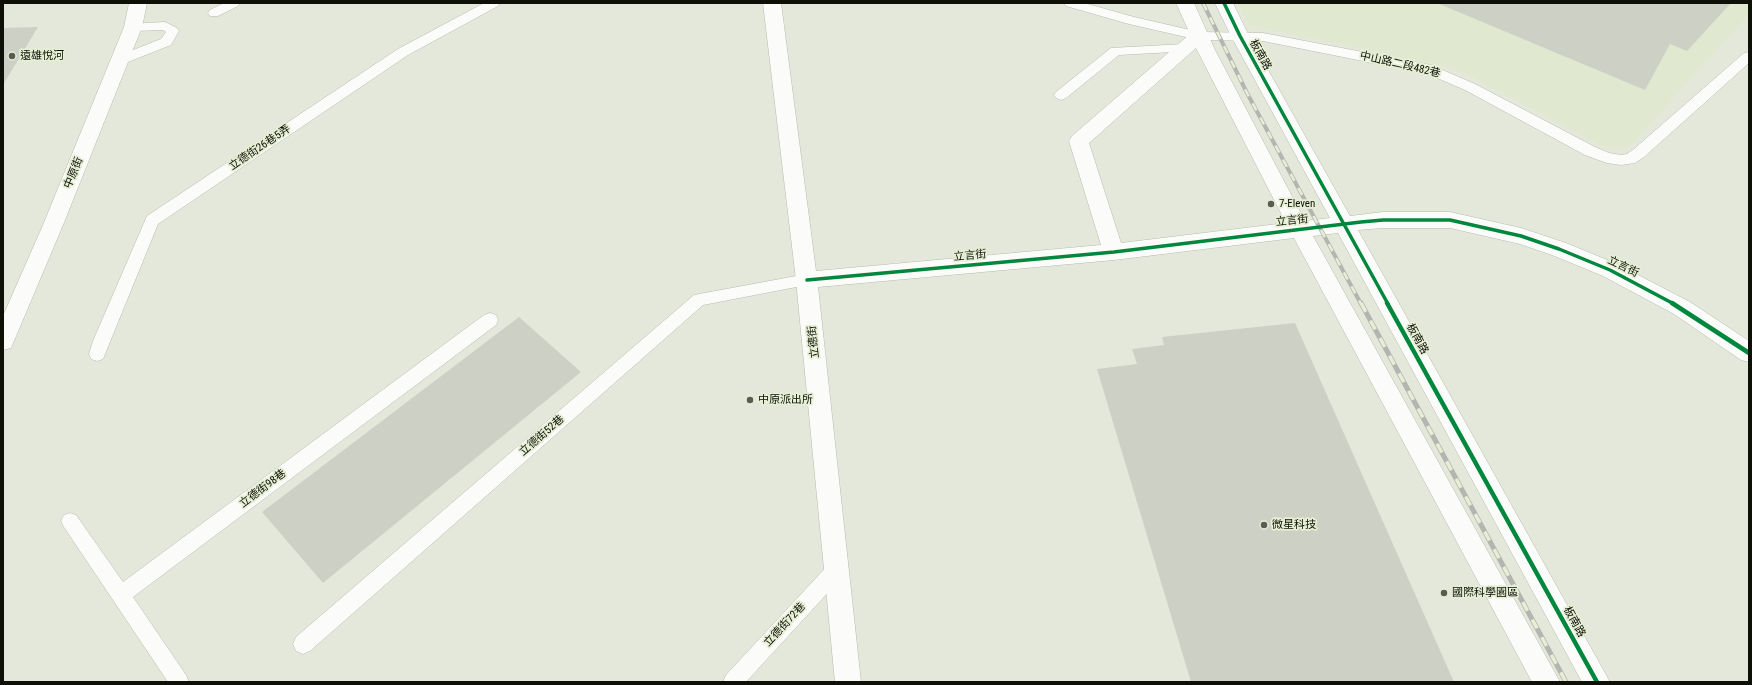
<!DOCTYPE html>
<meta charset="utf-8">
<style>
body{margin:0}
#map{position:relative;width:1752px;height:685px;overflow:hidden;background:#e4e8da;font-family:"Roboto Condensed",sans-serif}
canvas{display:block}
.frame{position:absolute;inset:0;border:4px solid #0e1008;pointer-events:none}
</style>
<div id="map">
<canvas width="1752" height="685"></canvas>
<div class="frame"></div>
</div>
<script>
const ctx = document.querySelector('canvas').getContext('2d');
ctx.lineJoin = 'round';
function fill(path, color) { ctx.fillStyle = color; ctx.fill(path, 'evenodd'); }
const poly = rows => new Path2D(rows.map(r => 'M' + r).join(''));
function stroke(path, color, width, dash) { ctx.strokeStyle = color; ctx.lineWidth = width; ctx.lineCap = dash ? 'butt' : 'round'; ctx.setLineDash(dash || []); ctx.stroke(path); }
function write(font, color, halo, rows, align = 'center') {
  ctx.font = font + ' "Roboto Condensed","Noto Sans TC",sans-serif'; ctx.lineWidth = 3.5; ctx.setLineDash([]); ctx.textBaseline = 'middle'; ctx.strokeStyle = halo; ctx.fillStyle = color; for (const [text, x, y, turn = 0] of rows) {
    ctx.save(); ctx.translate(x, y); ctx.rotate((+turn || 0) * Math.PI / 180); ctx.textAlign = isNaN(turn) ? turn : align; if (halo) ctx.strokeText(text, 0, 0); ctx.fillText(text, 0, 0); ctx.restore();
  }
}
const built = poly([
 [1237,3,1749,3,1749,14,1635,141,1628,147,1619,149,1608,149,1598,144,1469,75,1452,68,1336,43,1249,26]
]);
const building = poly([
 [1437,3,1731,3,1687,51,1670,44,1645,90],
 [38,27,3,85,3,28],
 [519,317,581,372,323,583,262,512],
 [1295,323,1454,682,1191,682,1097,369,1137,364,1132,349,1164,345,1162,337]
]);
const lane = poly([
 [224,3,240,3,238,6,218,16,210,16,208,13,210,10,224,3],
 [484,3,500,3,498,6,408,55,158,224,103,359,97,361,91,359,89,354,93,341,147,216,398,49,484,3],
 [1064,3,1084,3,1134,17,1199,32,1263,33,1431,65,1475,84,1595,147,1609,153,1621,155,1627,154,1634,149,1744,53,1749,52,1749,63,1644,157,1635,163,1621,165,1607,163,1585,155,1465,90,1428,74,1263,41,1199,40,1129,24,1066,6,1064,3],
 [165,22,177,28,179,31,171,45,123,64,118,65,113,64,111,61,113,58,161,39,166,32,163,30,133,31,129,30,127,27,129,24,165,22],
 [1185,44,1190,45,1191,48,1190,51,1119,55,1066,98,1061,100,1056,98,1054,95,1056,92,1111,48,1185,44],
 [807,274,812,276,815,280,812,284,703,305,310,651,303,654,296,651,293,644,296,637,694,295,807,274],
 [490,313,496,315,498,320,496,325,133,597,186,675,189,682,168,682,64,527,61,521,64,515,70,513,76,515,123,582,484,315,490,313],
 [837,560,844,563,846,569,844,575,746,682,723,682,726,675,830,563,837,560]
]);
const street = poly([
 [763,3,781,3,816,271,1101,245,1069,141,1072,136,1190,34,1176,3,1194,3,1215,50,1305,221,1330,218,1231,36,1215,3,1233,3,1249,36,1350,216,1383,212,1450,212,1521,228,1566,243,1617,264,1690,302,1749,341,1749,362,1741,360,1674,314,1603,276,1552,255,1520,244,1450,228,1383,228,1358,230,1610,682,1582,682,1338,233,1313,236,1560,682,1532,682,1294,238,1114,260,818,287,861,682,835,682,796,280,763,3],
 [1196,48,1286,223,1121,243,1089,143,1196,48]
]);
const secondary = poly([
 [129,3,147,3,142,27,63,225,14,341,11,348,3,350,3,316,43,225,124,27,129,3]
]);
const railFar1 = poly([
 [1203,3,1247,93,1361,304]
]);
const rail = poly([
 [1361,303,1566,682]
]);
const cyclewayFar1 = poly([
 [1224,3,1240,36,1388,304],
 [807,280,1114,252,1361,222,1383,220,1450,220,1521,236,1559,249,1610,270,1674,304]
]);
const cycleway = poly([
 [1387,303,1597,682],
 [1672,303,1749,353]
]);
const markers = [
 [12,56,4,"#595c52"],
 [1271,204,4,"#595c52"],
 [750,400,4,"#595c52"],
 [1264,525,4,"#595c52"],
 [1444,593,4,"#595c52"]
];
const streetNames = [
 ["板南路",1260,55,61],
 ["中山路二段482巷",1400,65,13],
 ["立德街26巷5弄",260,148,-34],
 ["中原街",74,173,-68],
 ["立言街",1292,221,-6],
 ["立言街",970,256,-5],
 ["立言街",1623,267,26],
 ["板南路",1417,339,61],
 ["立德街",814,342,-96],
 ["立德街52巷",542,436,-41],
 ["立德街98巷",263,489,-37],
 ["板南路",1574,622,61],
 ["立德街72巷",785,625,-47]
];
const poiNames = [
 ["遠雄悅河",20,56],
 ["7-Eleven",1279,204],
 ["中原派出所",758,400],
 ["微星科技",1272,525],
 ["國際科學園區",1452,593]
];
fill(built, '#e1e8d0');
fill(building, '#cdd0c5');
stroke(lane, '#b7bab0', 1);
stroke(street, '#b7bab0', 1);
stroke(secondary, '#b7bab0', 1);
fill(lane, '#fbfcf9');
fill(street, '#fbfcf9');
fill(secondary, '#fbfcf9');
stroke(railFar1, '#b4b5b1', 4);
stroke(rail, '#b4b5b1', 5);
stroke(railFar1, '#e6eed4', 2.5, [8]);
stroke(rail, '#e6eed4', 3.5, [10]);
stroke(cyclewayFar1, '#00873e', 3.5);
stroke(cycleway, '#00873e', 4.5);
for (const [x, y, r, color] of markers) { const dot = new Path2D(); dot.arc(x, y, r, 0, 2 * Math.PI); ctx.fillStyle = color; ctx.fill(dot); stroke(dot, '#e6eed4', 1.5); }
write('11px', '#0e1008', '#e6eed4', streetNames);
write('11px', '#0e1008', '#e6eed4', poiNames, 'left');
</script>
